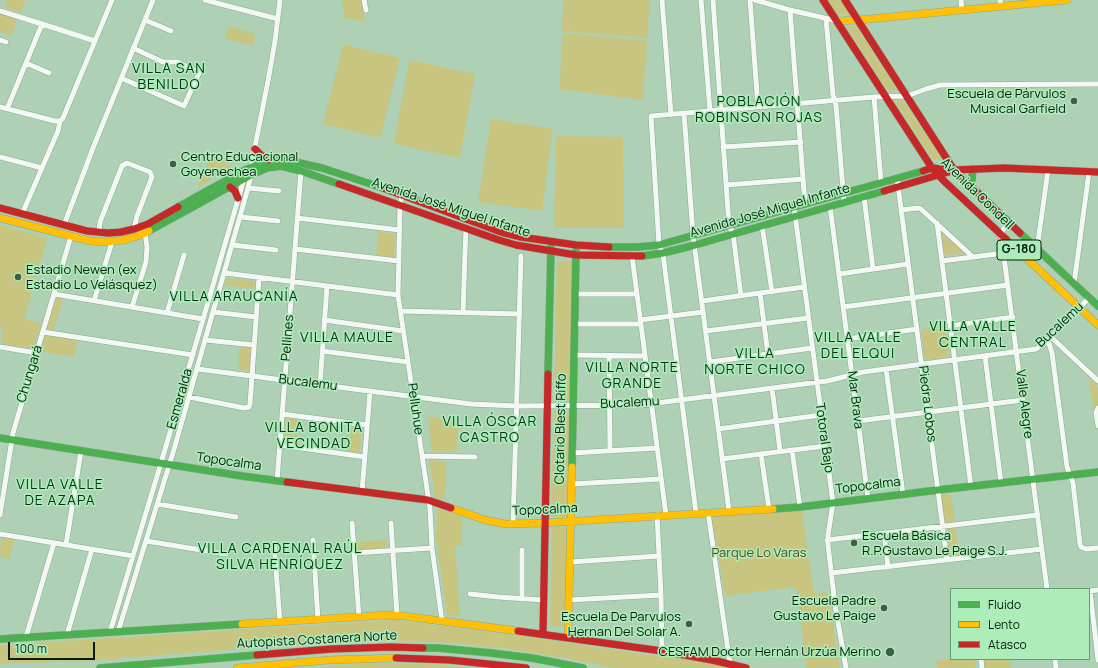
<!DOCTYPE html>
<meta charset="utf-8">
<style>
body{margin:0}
#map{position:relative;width:1098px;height:668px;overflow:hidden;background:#aed1b5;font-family:Manrope,sans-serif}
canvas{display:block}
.legend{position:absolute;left:950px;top:588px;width:140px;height:72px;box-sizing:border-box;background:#adedba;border:1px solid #6a9a74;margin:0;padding:5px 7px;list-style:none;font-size:12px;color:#051e0c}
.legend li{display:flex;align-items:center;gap:8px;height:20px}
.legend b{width:20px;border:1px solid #6a9a74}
.scale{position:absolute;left:8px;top:642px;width:87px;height:18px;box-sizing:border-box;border:2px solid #051e0c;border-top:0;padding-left:5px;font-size:12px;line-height:14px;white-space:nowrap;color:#051e0c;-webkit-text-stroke:3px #adedba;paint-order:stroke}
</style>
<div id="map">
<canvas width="1098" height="668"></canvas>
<ul class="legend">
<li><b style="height:5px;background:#4caf50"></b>Fluido</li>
<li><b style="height:5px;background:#ffc107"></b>Lento</li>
<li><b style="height:5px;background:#c62828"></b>Atasco</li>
</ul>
<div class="scale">100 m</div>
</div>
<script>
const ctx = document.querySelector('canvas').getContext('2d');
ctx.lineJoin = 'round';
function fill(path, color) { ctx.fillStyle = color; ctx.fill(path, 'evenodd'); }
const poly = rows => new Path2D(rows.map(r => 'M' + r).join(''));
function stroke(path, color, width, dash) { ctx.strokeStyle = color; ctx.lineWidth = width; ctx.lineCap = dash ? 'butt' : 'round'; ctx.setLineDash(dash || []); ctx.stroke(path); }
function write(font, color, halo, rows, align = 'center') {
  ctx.font = font + ' Manrope,sans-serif'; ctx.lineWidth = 3; ctx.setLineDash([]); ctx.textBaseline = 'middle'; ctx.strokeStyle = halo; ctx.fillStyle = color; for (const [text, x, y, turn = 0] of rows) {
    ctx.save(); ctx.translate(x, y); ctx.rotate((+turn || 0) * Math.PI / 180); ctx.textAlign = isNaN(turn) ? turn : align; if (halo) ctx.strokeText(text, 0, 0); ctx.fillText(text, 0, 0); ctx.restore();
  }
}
const green = poly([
 [7,0,23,0,26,1,21,13,4,7],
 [342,0,362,0,365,22,344,18],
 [563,0,649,0,648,38,562,31],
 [828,0,840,0,850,15,837,14],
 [0,13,17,19,11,36,0,32],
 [229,26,255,34,252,46,225,38],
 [846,26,856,26,897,90,887,90],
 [563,33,647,41,643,100,559,89],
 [343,44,400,58,380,138,323,124],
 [409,60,475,74,460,158,394,144],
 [903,100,942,159,933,160,895,101],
 [491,119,553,129,542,211,478,202],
 [556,136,623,137,624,228,554,228],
 [211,154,233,167,197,188],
 [0,225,47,238,24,319,42,324,35,344,29,348,1,344,3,329,0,328],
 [378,232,396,234,394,258,376,256],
 [940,232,965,253,943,255],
 [557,261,573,261,571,401,554,400],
 [227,278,255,281,254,289,225,285],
 [57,296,63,297,53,332,46,331,56,298],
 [946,326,949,353,947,357,927,360,924,356,921,329],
 [48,335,77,340,74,357,42,352,40,350,44,337],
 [240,347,251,348,249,371,238,370],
 [1089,378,1098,388,1098,406,1094,410],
 [554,411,571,411,568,517,551,517],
 [428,417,459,421,457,452,432,451],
 [287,418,298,419,296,445,285,443,283,439,285,421],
 [351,426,361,427,360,451,358,453,349,451],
 [429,460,446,461,446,489,442,501,435,497],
 [951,494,959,555,950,556,941,495],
 [437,508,462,516,462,546,455,546,460,617,447,615,436,537],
 [802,511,814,594,828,592,840,668,807,668,796,587,725,596,712,519,713,516],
 [552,527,568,527,566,627,550,626],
 [2,537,15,539,8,559,0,556,1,540],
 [387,540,388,545,386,548,360,551,357,549,356,542],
 [396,620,529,637,655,656,688,659,733,668,613,668,565,658,509,649,453,643,397,641,341,642,273,646,88,661,0,664,0,645],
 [951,659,975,659,976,668,937,668,936,660],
 [983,659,1010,659,1011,668,984,668],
 [371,663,425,664,473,668,316,668]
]);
const street = poly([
 [205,0,278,19],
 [364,0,366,10],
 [662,0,671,115],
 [701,0,710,111],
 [713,0,729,225,733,234,741,296],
 [750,0,758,107],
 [755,0,790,10,837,21],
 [961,0,962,10],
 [1000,0,1001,6],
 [790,10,805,204],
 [0,11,42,24,7,109],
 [826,19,833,95,836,105,844,202],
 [145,20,171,31],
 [42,24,95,41],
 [0,40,6,42],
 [26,63,49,73],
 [121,78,184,106,199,73,178,62,163,62,133,48],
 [874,97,881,182],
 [0,107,55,121,60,121],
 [684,113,693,235,729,511],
 [723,147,801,142],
 [0,157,42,168],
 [897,178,947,560],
 [726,185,803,179],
 [248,188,279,191],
 [402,195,400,205,398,295,430,509,432,548,442,621],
 [864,197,873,269],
 [830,206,868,498],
 [794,207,833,503,828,535,828,545,835,605,846,668],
 [901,210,918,208,921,209,973,257],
 [22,214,58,131,60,121,63,118,112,0],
 [241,217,278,221],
 [297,218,400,230],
 [1008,221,1001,234,1047,589],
 [937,223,971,487],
 [64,225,93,148,153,0],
 [762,225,772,292],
 [99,233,100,222,122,166,127,163,150,172,152,177,137,216,134,229],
 [233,245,276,250],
 [295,249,399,261],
 [1037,249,1048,170],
 [632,256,666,515],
 [942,261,1004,253],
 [225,273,398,295],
 [839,274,908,264],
 [1074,284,1089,172],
 [760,293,768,355],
 [54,294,203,319],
 [575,294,637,294],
 [94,301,112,242],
 [702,301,804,287],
 [132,307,146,262,147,247,145,233],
 [843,307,1008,285],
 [400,311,520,314],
 [213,312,256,317],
 [167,313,184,255],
 [463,313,465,252,466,228],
 [324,320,403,331],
 [640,320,703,312],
 [575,324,641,324],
 [950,326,1013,317],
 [706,331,808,318],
 [43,332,193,355],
 [1051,337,1098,381],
 [847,339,917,329],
 [205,340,254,345],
 [1048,340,1052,353,1067,467,1073,483,1080,544,1081,547,1086,549,1098,548],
 [0,347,37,353],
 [322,351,408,362],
 [574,355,645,356],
 [609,356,610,451],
 [985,356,1001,483],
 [710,362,812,348],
 [197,369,471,404,517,406,641,405,827,381,863,372,1036,349,1044,344,1089,298],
 [886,369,903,494],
 [320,385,327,286],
 [772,388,780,451],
 [189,397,244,408,249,407,250,404,259,278],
 [1098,408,1096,412,1098,426],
 [282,414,367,425],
 [858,421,1023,400],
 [718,429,821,415],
 [280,445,365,457],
 [792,450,800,507],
 [572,453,657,448],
 [761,454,769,509],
 [422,456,475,457],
 [722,459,825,446],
 [277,481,301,171],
 [572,484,661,479],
 [362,492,370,391],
 [157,504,236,517],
 [708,512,730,664],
 [696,513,663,254,659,245,651,116,874,97,907,96,926,89,940,85,1098,84],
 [0,515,13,433,71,236],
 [657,515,661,595,662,651],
 [352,523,359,617],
 [391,523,397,615],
 [513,524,521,256],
 [884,533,888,567],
 [0,534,133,556],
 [313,540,318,620],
 [827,540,1038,515],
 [146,541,226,554],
 [274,543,280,622],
 [66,545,81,451],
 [354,553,432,548],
 [570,562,659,556],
 [831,573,1042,549],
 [1089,591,1098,590],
 [1090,591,1098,660],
 [470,594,498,597,543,600],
 [522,599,522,550],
 [569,600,661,595],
 [110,632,161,463,244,179],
 [118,632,175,446,248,188,251,175,251,167,268,81,275,41,280,0],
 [67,635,92,549],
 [26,637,54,543],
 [981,659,982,668],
 [1055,659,1056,668]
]);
const fast = poly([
 [971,187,973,169],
 [178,207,245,170,269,160,282,159,322,168,383,188],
 [149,231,251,175,267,168,281,166,301,171,339,184],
 [1020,233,1098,306],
 [609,247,638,247,659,245,923,171],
 [642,256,663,253,695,245,884,191],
 [548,374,551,247],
 [0,438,242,476,287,482],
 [572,467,576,251],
 [773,509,800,507,938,490,1098,472],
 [0,639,242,624],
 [423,648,438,648,491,653,532,658,583,668],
 [100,668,257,655]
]);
const slow = poly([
 [837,21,858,20,1067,0],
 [0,218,90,241,105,242,124,240,138,236,149,231],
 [1007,240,1098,325],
 [451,508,485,520,506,524,545,523,773,509],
 [242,624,388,615,404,616,518,631],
 [568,638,572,467],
 [237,668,329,660,396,658]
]);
const jam = poly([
 [823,0,932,168,945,182,1007,240],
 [845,0,954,170,1020,233],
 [255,149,261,155,269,160],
 [923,171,932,168,954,170,1004,168,1098,172],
 [339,184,499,240,516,245,576,255,642,256],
 [230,187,235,191,238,198],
 [383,188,501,232,521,237,576,245,609,247],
 [884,191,952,171],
 [0,208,87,231,108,233,121,232,134,229,148,224,178,207],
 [287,482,428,500,451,508],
 [518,631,662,651,712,660,746,668],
 [543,634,548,374],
 [257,655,331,649,391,647,423,648],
 [396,658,450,660,526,668]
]);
const markers = [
 [1074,101,4,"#405d47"],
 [173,164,4,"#405d47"],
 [18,277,4,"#405d47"],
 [854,543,4,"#405d47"],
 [884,608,4,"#405d47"],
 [689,624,4,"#405d47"],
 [890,652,5,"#405d47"]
];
const shields = [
 [1019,250,44]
];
const shieldNames = [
 ["G-180",1019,250]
];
const poiNames = [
 ["Escuela de Párvulos",1066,94],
 ["Musical Garfield",1066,109],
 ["Centro Educacional",181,157,"left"],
 ["Goyenechea",181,172,"left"],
 ["Estadio Newen (ex",26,270,"left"],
 ["Estadio Lo Velásquez)",26,285,"left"],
 ["Escuela Básica",862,536,"left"],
 ["R.P.Gustavo Le Paige S.J.",862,551,"left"],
 ["Escuela Padre",876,601],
 ["Gustavo Le Paige",876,616],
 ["Escuela De Parvulos",681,617],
 ["Hernan Del Solar A.",681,632],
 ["CESFAM Doctor Hernán Urzúa Merino",881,652]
];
const streetNames = [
 ["Avenida Condell",977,194,44],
 ["Avenida José Miguel Infante",451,208,18],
 ["Avenida José Miguel Infante",770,211,-16],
 ["Bucalemu",1060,325,-43],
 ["Pellines",288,338,-86],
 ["Chungará",30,374,-73],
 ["Bucalemu",308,383,7],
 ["Esmeralda",180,399,-74],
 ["Mar Brava",855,400,83],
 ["Bucalemu",630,403,-3],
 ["Piedra Lobos",927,404,83],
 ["Valle Alegre",1024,404,83],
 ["Pelluhue",415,409,82],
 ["Clotario Blest Riffo",561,429,-89],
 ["Totoral Bajo",824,438,82],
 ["Topocalma",229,462,8],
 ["Topocalma",868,486,-7],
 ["Topocalma",545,510,-3],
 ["Autopista Costanera Norte",317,640,-3]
];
const parkNames = [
 ["Parque Lo Varas",759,553]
];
const neighbourhoodNames = [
 ["VILLA SAN",169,69],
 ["BENILDO",169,85],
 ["POBLACIÓN",759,102],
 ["ROBINSON ROJAS",759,118],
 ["VILLA ARAUCANÍA",234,297],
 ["VILLA VALLE",973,327],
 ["CENTRAL",973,343],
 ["VILLA MAULE",347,338],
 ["VILLA VALLE",858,338],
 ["DEL ELQUI",858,354],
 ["VILLA",755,354],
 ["NORTE CHICO",755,370],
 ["VILLA NORTE",632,368],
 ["GRANDE",632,384],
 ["VILLA ÓSCAR",490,422],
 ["CASTRO",490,438],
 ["VILLA BONITA",314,428],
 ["VECINDAD",314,444],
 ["VILLA VALLE",60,485],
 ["DE AZAPA",60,501],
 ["VILLA CARDENAL RAÚL",280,549],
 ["SILVA HENRÍQUEZ",280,565]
];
fill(green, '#c8c581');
stroke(street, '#8ba791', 6);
stroke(fast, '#8ba791', 8);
stroke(slow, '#8ba791', 8);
stroke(jam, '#8ba791', 8);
stroke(street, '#f3f8f4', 5);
stroke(fast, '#4caf50', 7);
stroke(slow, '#ffc107', 7);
stroke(jam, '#c62828', 7);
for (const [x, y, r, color] of markers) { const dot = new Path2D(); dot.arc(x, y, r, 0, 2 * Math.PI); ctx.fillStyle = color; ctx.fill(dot); stroke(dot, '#adedba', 1.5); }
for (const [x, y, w] of shields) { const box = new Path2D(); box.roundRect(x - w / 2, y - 10, w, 20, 3); ctx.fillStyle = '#adedba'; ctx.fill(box); stroke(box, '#051e0c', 1); }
write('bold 12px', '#051e0c', null, shieldNames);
write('13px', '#051e0c', '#adedba', poiNames, 'right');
write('13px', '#051e0c', '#adedba', streetNames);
write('13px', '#5a4b21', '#adedba', parkNames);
ctx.letterSpacing = '1px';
write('14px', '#023515', '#adedba', neighbourhoodNames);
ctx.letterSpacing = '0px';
</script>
